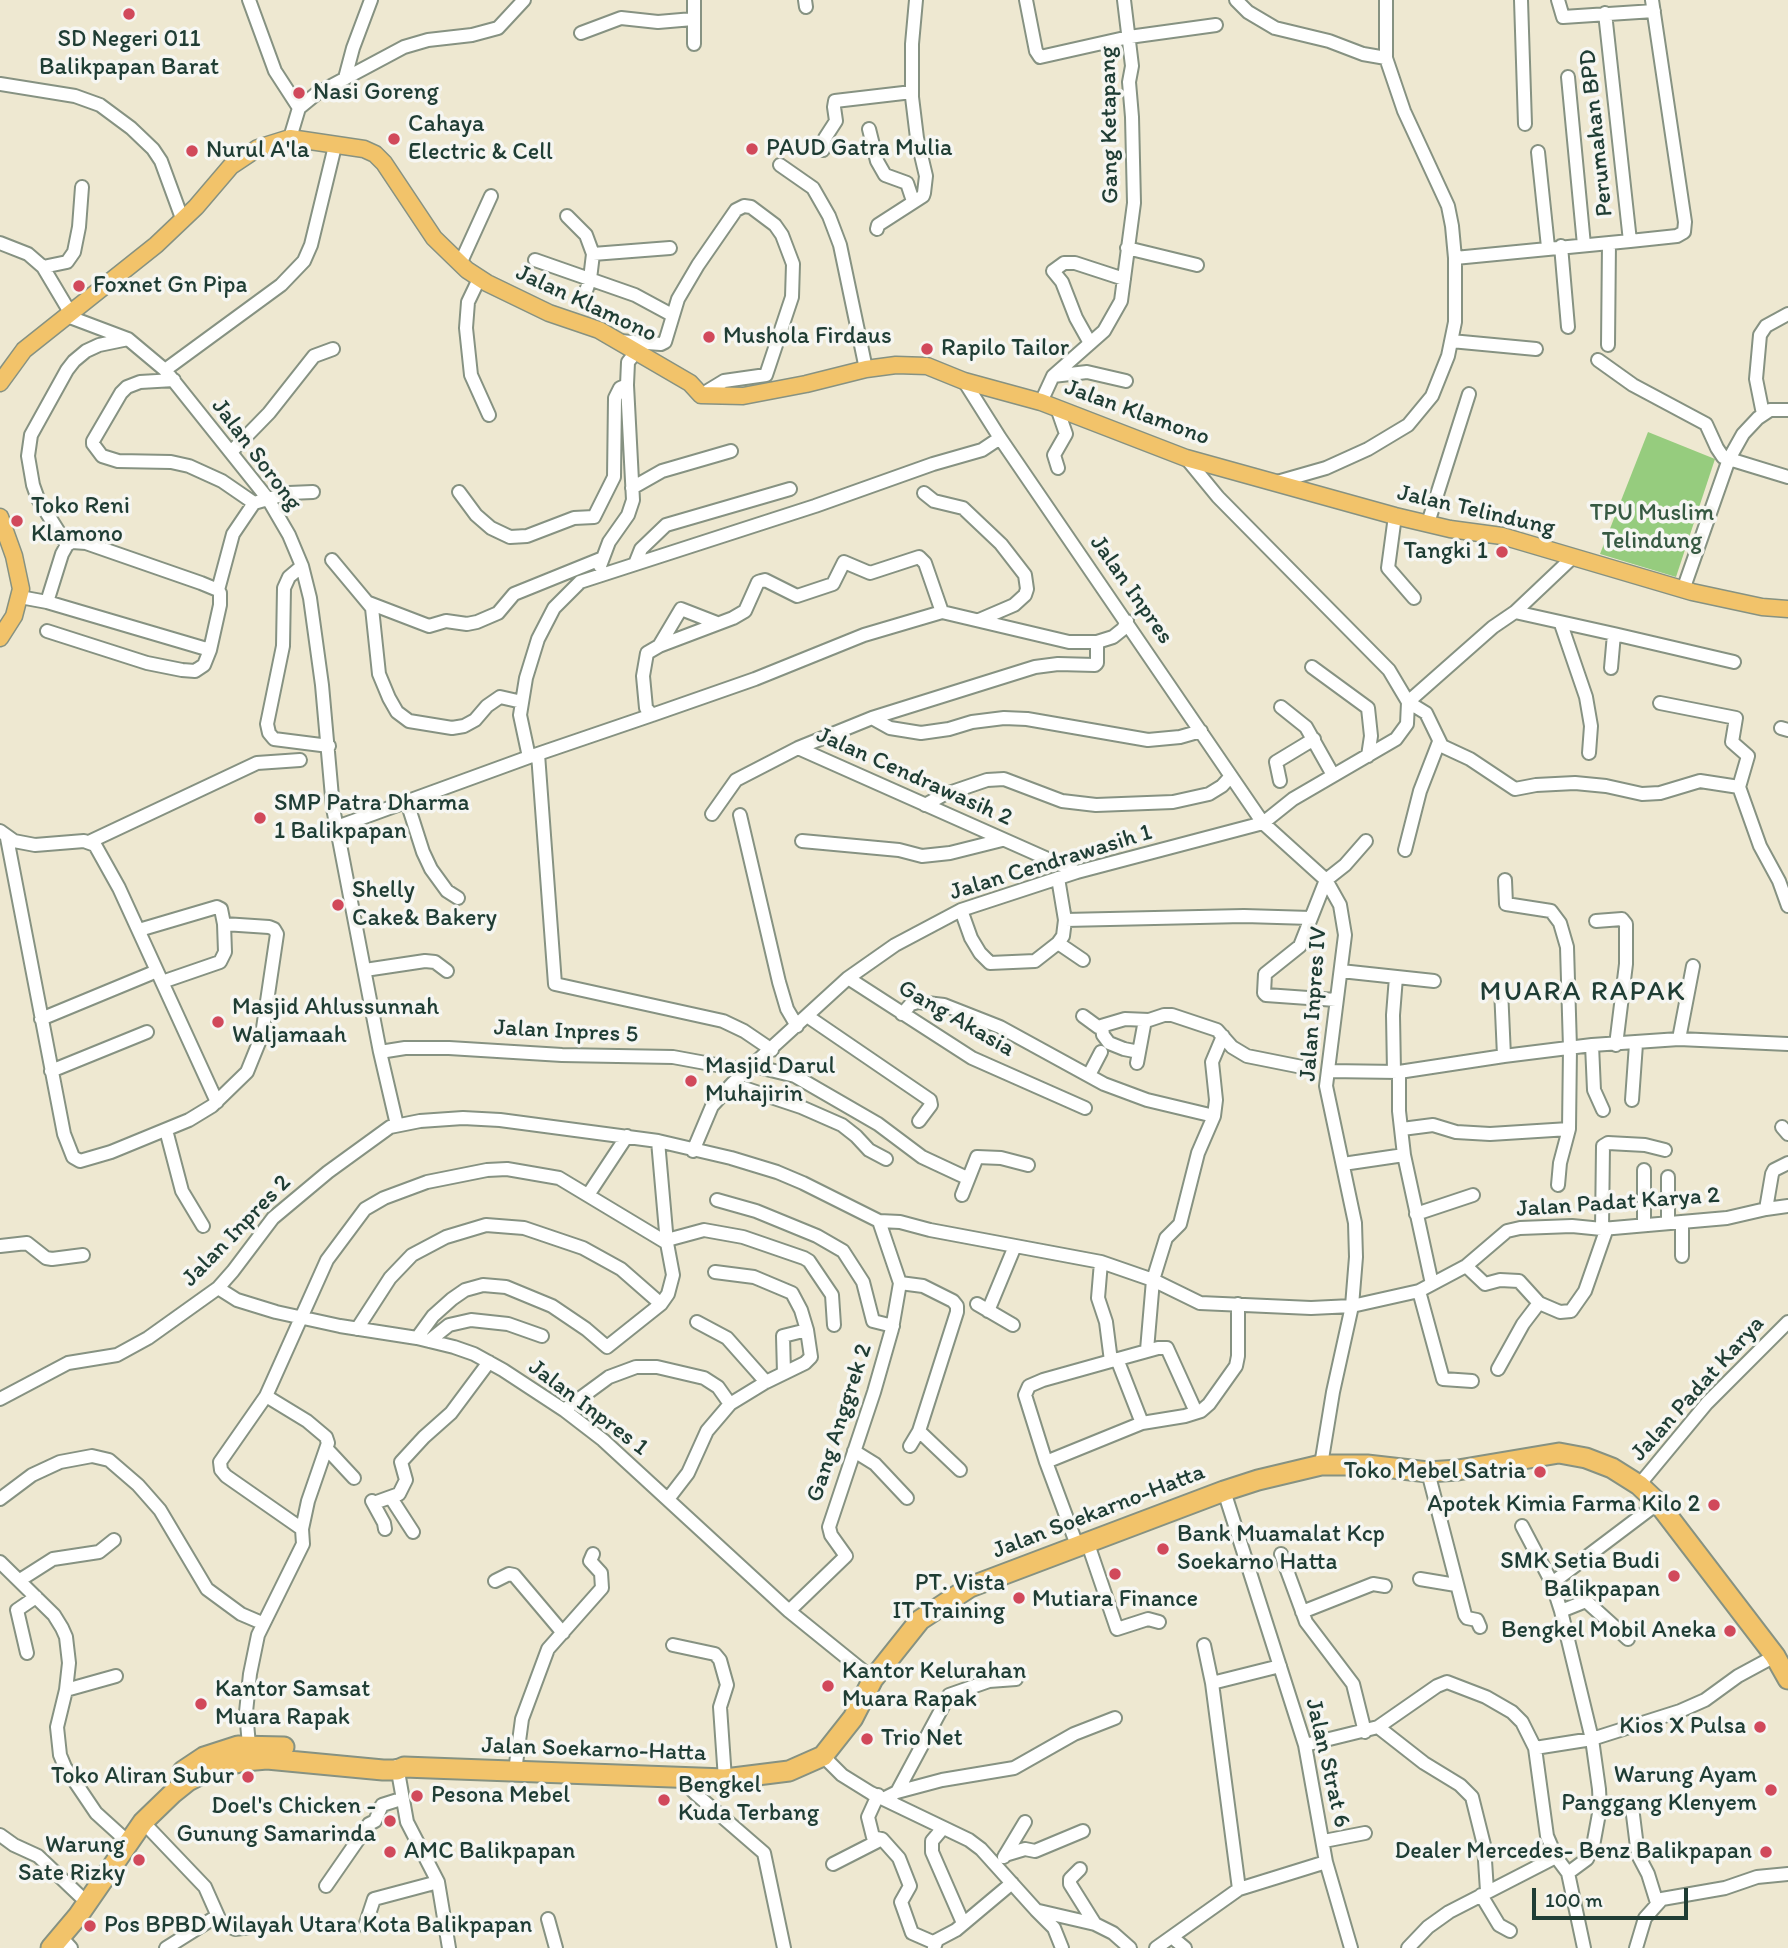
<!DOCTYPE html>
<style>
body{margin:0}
#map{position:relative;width:1788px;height:1948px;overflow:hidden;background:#eee8d1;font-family:Itim,sans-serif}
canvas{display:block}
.scale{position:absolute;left:1532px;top:1888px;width:156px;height:32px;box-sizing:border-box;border:4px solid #1f3d34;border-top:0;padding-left:9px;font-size:21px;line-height:24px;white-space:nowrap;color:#1f3d34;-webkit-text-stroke:5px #f6f6f2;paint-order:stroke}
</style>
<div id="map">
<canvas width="1788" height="1948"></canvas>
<div class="scale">100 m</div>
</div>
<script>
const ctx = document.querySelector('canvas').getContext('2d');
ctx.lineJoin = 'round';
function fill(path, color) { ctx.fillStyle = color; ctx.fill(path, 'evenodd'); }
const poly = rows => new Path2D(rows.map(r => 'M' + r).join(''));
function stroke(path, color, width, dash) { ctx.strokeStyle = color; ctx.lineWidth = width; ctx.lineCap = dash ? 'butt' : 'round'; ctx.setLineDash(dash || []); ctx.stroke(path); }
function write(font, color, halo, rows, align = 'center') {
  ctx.font = font + ' Itim,sans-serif'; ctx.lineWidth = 7; ctx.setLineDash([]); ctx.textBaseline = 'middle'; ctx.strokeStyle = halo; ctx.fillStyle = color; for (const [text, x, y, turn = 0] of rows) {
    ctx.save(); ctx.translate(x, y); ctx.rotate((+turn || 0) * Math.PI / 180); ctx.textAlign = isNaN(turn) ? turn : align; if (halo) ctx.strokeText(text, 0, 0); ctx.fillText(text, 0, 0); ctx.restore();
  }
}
const green = poly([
 [1648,432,1715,459,1676,577,1600,554]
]);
const minor = poly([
 [249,0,275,71,299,108],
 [805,0,806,7],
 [1026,0,1036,51,1040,57,1129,37,1216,25],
 [1236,0,1248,12,1275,28,1329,41,1363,54,1386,58],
 [1521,0,1525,124],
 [1558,0,1563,17,1654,11],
 [581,33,621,18,658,22,693,19],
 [694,44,694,0],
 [1568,77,1584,245],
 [345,78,353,48,371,0],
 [0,84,75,96,100,105,131,128,153,149,161,161,183,221],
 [869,129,877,161,885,175,907,183,913,201],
 [290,138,299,108,316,94,404,47,428,40,472,35,498,28,524,0],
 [823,150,825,138,836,121,834,107,835,101,912,92],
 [1538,152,1548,247],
 [780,165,813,188,829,216,840,245,866,369],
 [567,216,586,235,593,254,590,279,583,300],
 [877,229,878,225,923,196,924,193,926,176,917,138,912,97,912,44,916,0],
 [1630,241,1677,236,1684,232,1685,222,1652,0],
 [0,243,28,254,43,267,71,314],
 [1561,246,1568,327],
 [1127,248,1197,265],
 [593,254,670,248],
 [1455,258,1630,241,1605,13],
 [535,260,635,295,672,315],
 [460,264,491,196],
 [43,267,67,262,74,252,79,227,82,187],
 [479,279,468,302,466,328,471,375,489,415],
 [67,316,128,339,165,370,268,499,289,535,302,566,310,598,322,685,333,808,380,1052,397,1125],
 [619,341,661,344,665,342,678,299,698,265,736,210,744,206,751,207,775,225,782,235,793,264,792,297,766,375,724,381,701,395],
 [1451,341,1536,349],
 [1090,343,1076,318,1062,282,1053,271,1064,263,1075,263,1124,279],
 [1608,345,1609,243],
 [1598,360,1633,385,1706,424,1717,448,1723,457,1729,459,1683,590],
 [165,370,281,285,304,261,311,245,335,146],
 [1053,376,1087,372,1126,381],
 [174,380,140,382,127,387,121,393,93,441,93,444,102,456,118,461,171,462,189,466,222,481,254,503,289,493,313,492],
 [964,381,1000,438,1263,823,1326,880,1340,905,1345,935,1326,1086,1355,1223,1356,1257,1352,1306,1333,1392,1321,1465],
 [1041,402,1053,376,1104,331,1121,301,1134,203,1132,117,1129,82,1132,66,1124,0],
 [1057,408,1066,434,1054,455,1058,468],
 [1788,410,1770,410,1758,418,1743,434,1729,459,1788,477],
 [1763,414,1756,379,1760,335,1766,326,1788,314],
 [231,452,269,413,314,356,333,349],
 [1186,458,1218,497,1389,670,1408,702,1426,713,1442,746,1470,759,1515,789,1536,785,1575,783,1606,786,1642,794,1660,793,1700,781,1739,787,1760,846,1779,881,1788,906],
 [1277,482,1326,468,1368,449,1408,425,1432,396,1448,356,1455,322,1455,258,1452,226,1448,206,1404,111,1386,58,1386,0],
 [632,488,662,471,731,451],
 [459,492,476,515,491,528,510,537,527,536,574,518,594,517,614,477,615,398,620,388,627,385],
 [924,493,934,501,963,508,1001,544,1025,575,1027,589,1025,595,1014,605,979,620],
 [1395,516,1388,568,1414,598],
 [1428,523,1469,394],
 [67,545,38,499,33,485,28,456,31,435,67,370,74,361,86,351,99,345,128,339],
 [332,560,372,608,379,674,389,698,397,712,409,721,452,728,464,726,475,720,487,706,500,697,522,702],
 [635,564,641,549,666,525,790,489],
 [302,566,289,577,284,588,283,646,267,724,269,733,274,739,329,746],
 [600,566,609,542,628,515,633,500,627,385,628,362,637,351],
 [218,590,233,534,254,503],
 [20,597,47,602,62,554,67,545,72,542,86,543,201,583,218,590,220,593,220,605,210,650,204,665,195,671,182,670,147,663,47,631],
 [47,602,210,650],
 [369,603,429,626,446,621,467,624,477,622,498,613,514,594,603,558],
 [942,612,925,563,919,557,870,573,844,562,833,584,797,596,765,580,761,581,758,582,745,611,733,618,659,646,647,653,643,676,646,708,652,715,529,757,520,715,526,678,538,639,554,608,580,582,815,506,933,464,982,450,1000,438],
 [1515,612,1572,558],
 [1561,624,1586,697,1591,726,1589,753],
 [1614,634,1734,662],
 [659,646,681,609,717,623],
 [1312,667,1368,708,1371,736,1368,756],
 [1660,703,1736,718,1732,742,1748,756,1739,787],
 [1281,707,1306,727,1333,775],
 [652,715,755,679,864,635,942,612,1069,642,1097,642,1113,637,1123,629,1127,621],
 [872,718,890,728,921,733,949,729,972,722,1004,718,1027,719,1148,740,1180,737,1201,731],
 [1781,728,1788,730],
 [798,748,872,718,1035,667,1058,664,1095,665,1097,663,1097,642],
 [538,754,555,984,723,1021,744,1031,772,1050],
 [1280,781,1276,762,1314,739],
 [407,802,423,852,431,869,447,891,458,898],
 [925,805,943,795,987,780,1004,779,1062,801,1096,805,1173,802,1209,794,1222,786,1231,776],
 [712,814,736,780,798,748,1077,872],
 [740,815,779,982,787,1009,797,1026],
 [337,827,529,757],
 [0,831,14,841,35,845,84,841,95,845,119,888,217,1102],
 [7,838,64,1134,73,1157,80,1161,111,1152,189,1120,212,1106,247,1072,262,1035,277,934,274,929,269,927,224,924],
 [802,841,899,850,922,856,950,853,1002,840],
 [89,842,257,763,300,760],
 [1405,850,1420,791,1439,742],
 [1058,878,1065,920,1244,916,1311,918],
 [1505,880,1506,904,1551,911,1560,923,1567,947,1570,1048,1569,1129,1560,1163,1558,1185],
 [961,910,971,938,980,953,990,963,1035,961,1058,943,1063,936,1065,920],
 [1596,921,1622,919,1626,924,1626,964,1616,1045],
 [139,930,217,907,221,909,224,924,225,952,220,962,162,982],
 [1058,943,1083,960],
 [365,970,425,961,435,962,447,971],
 [1341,971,1434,981],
 [848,978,972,1058,1085,1108],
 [1501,989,1504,1056],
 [1336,1000,1266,995,1264,993,1265,974,1300,946,1326,880,1345,865,1366,841],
 [902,1014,911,1004,918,1002,944,1005,1000,1027,1104,1084,1147,1100,1214,1116],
 [807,1016,930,1100,931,1105,919,1121],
 [1083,1016,1098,1027,1125,1019,1149,1020,1164,1015,1172,1015,1217,1030,1232,1047,1247,1056,1302,1067],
 [41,1019,157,971],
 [1102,1027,1103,1035,1109,1043,1124,1049,1139,1052],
 [1679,1039,1693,966],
 [1592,1045,1594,1090,1603,1110],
 [380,1052,405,1048,449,1048,562,1055,673,1057,749,1071],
 [1137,1063,1145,1020],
 [754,1066,795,1076,878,1124,922,1157,967,1178],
 [51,1071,147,1032],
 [1328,1071,1399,1072,1504,1056,1592,1045,1679,1039,1788,1044],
 [1394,1072,1393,1015,1396,977],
 [1399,1072,1399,1111,1404,1155,1432,1284],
 [1089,1075,1101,1052],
 [732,1084,801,1107,842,1125,856,1136,869,1150,886,1159],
 [1632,1100,1636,1044],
 [1782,1127,1788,1134],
 [1402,1129,1433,1125,1456,1132,1490,1134,1569,1129],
 [166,1130,182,1191,203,1226],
 [693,1151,712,1106,732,1084,848,978,895,945,961,910,1077,872,1263,823,1293,799,1396,739,1407,724,1408,702,1493,627,1515,612,1614,634,1611,668],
 [1343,1164,1404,1155],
 [588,1195,627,1136],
 [962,1195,977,1157,1001,1158,1028,1165],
 [717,1200,756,1211,817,1236,843,1251,863,1282,873,1321,893,1326],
 [1766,1209,1788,1206],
 [1416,1214,1473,1195],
 [1682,1222,1682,1256],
 [1668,1223,1668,1177],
 [1644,1225,1644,1170],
 [1602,1229,1603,1146,1608,1143,1645,1145,1665,1150],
 [667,1240,704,1230,743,1237,804,1258,809,1261,832,1295,834,1325],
 [0,1246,27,1243,46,1258,52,1259,83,1255],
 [1466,1266,1485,1284,1500,1280,1519,1281,1539,1303,1560,1312,1571,1311,1585,1291,1607,1228],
 [900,1283,923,1286,953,1301,957,1306,957,1312,919,1431,960,1470],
 [218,1288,237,1300,276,1312,340,1326,417,1338,454,1347,474,1354,503,1370,564,1410,603,1440,789,1611,873,1679],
 [1419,1291,1443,1379,1472,1381],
 [977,1304,1013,1325],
 [988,1311,1015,1246],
 [697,1322,727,1338,766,1382],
 [357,1329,390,1278,412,1255,446,1237,486,1225,524,1228,583,1248,621,1269,661,1304],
 [417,1338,433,1316,452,1299,465,1290,483,1285,506,1287,552,1306,586,1329,607,1347,661,1304,668,1294,673,1275,667,1243,658,1141],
 [429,1341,449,1325,471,1320,508,1324,542,1336],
 [1147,1350,1153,1280,1166,1238,1180,1224,1198,1153,1214,1116,1216,1100,1212,1062,1223,1036],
 [1117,1359,1142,1423],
 [1111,1361,1158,1348,1167,1348,1196,1412],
 [1498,1369,1523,1324,1539,1303],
 [784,1373,783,1336,807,1330],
 [0,1399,68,1363,117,1355,148,1338,218,1288,233,1271,273,1218,328,1172,390,1127,420,1121,463,1118,500,1120,658,1141,731,1158,777,1172,803,1183,879,1221,900,1222,930,1230,1101,1262,1153,1280,1200,1303,1311,1308,1352,1306,1419,1291,1466,1266,1507,1231,1520,1228,1572,1226,1602,1229,1727,1218,1766,1209,1772,1174,1774,1170,1788,1163],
 [564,1410,609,1377,636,1367,657,1367,704,1378,718,1387,730,1404],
 [910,1446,919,1431],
 [327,1449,354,1478],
 [854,1451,875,1464,907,1498],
 [1046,1462,1142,1423,1185,1416,1201,1411,1209,1404,1236,1366,1238,1356,1238,1304],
 [1428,1472,1465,1615,1467,1618,1477,1620,1480,1627],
 [1639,1485,1707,1403,1788,1322],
 [1224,1491,1305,1745,1326,1862,1351,1948],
 [391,1498,413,1532],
 [0,1499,32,1475,60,1462,92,1456,109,1460,138,1485,160,1510,207,1589,241,1614,262,1623],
 [668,1499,688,1473,707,1431,730,1404,766,1382,805,1363,811,1357,807,1330,801,1310,792,1293,754,1277,715,1272],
 [372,1501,384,1523,385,1529],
 [374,1503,399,1494,406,1480,401,1462,424,1437,451,1413,489,1362],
 [1522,1526,1552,1583,1561,1611,1592,1739,1599,1789,1600,1808,1593,1846,1587,1859,1568,1873],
 [302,1529,226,1476,221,1470,220,1462,266,1396,327,1260,365,1209,384,1198,427,1182,487,1170,507,1169,559,1178,667,1243],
 [1088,1544,1117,1629,1148,1619,1159,1622],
 [1078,1548,1046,1462,1025,1395,1029,1386,1043,1380,1111,1361,1106,1322,1098,1298,1101,1262],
 [1281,1554,1306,1622,1353,1684,1365,1732],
 [0,1562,54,1615,62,1628,66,1637,69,1663,66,1690,57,1727,60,1755,65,1767,96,1813,128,1842],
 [1420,1579,1456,1585],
 [20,1580,53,1559,99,1552,114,1540],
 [495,1581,509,1574,514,1575,563,1633],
 [1552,1583,1658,1503],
 [1577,1590,1586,1601],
 [789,1611,846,1556,831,1535,829,1527,874,1392,892,1329,900,1283,879,1221],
 [1561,1611,1586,1601,1628,1639],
 [1302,1612,1373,1584,1385,1586],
 [673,1645,715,1654,720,1660,727,1685,720,1707,725,1779],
 [1204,1645,1212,1683],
 [27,1653,17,1610,36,1597],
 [66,1690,116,1676],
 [1378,1727,1424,1763,1460,1785,1472,1797,1484,1845,1487,1891],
 [249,1745,246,1712,250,1674,258,1635,303,1544,302,1529,308,1501,328,1443,326,1437,307,1421,266,1396],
 [1305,1745,1378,1727,1437,1686,1447,1682,1486,1697,1512,1712,1522,1722,1535,1748,1547,1836,1556,1857,1568,1873,1584,1948],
 [1535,1748,1592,1739,1680,1711,1705,1700,1738,1676,1775,1656],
 [823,1756,842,1775,871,1793,969,1840,981,1849,1036,1910,1054,1928,1062,1948],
 [397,1766,407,1822,438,1882,449,1948],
 [515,1771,522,1719,548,1649,602,1588,601,1573,590,1561,593,1554],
 [679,1777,697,1795,764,1853,784,1948],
 [897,1792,949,1695,989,1681,1016,1679],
 [878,1795,868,1817,873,1837,882,1839,899,1858,910,1886,901,1902,912,1933,935,1943],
 [885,1798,897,1792,942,1780,1014,1768,1074,1734,1115,1718],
 [1600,1808,1628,1804,1632,1807,1638,1855,1648,1874,1657,1903],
 [143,1822,205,1887,221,1923,235,1929,250,1927],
 [943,1828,932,1841,932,1852,963,1923],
 [0,1835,14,1845,38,1856,80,1896],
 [1324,1841,1365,1833],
 [1005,1855,1025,1849,1035,1851,1083,1831],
 [1004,1857,1025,1822],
 [833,1864,882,1839],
 [1080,1869,1070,1879,1070,1884,1095,1924],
 [326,1886,369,1824,375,1821,382,1805,401,1799],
 [1239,1889,1212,1683,1280,1666],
 [1481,1895,1499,1925,1510,1931],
 [1039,1911,1095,1924,1113,1933,1130,1948],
 [548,1919,556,1948],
 [365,1926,374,1899,438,1882],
 [61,1937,71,1948],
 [1173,1938,1185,1948],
 [166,1948,217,1916],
 [934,1948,937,1940,956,1930,1012,1883],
 [1156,1948,1239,1889,1326,1862],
 [1408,1948,1428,1927,1449,1912,1556,1857],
 [1636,1948,1645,1918,1662,1899,1725,1888,1757,1877,1788,1874]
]);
const major = poly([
 [0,383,24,350,156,245,196,207,231,166,258,148,290,138,364,149,375,154,384,163,434,238,467,270,487,283,549,313,599,330,690,383,701,395,743,396,806,384,866,369,896,365,927,366,964,381,1041,402,1186,458,1395,516,1450,529,1502,536,1692,592,1762,607,1788,609],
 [0,517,14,556,21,589,14,616,0,638]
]);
const highway = poly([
 [183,1771,204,1757,238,1746,284,1747],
 [51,1948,78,1916,143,1822,173,1793,188,1781,211,1769,244,1761,267,1759,383,1770,397,1770,404,1767,725,1779,789,1771,823,1756,853,1718,873,1679,920,1620,970,1587,1224,1491,1258,1480,1321,1465,1367,1465,1428,1472,1458,1470,1559,1453,1586,1458,1612,1468,1639,1485,1658,1503,1775,1656,1788,1679]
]);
const markers = [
 [129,14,7,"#d1495b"],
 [299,93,7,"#d1495b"],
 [394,139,7,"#d1495b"],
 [752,149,7,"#d1495b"],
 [192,151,7,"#d1495b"],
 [79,286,7,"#d1495b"],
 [709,337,7,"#d1495b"],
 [927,349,7,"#d1495b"],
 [17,521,7,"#d1495b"],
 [1502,552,7,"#d1495b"],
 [260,818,7,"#d1495b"],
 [338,905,7,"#d1495b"],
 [218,1022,7,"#d1495b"],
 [691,1081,7,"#d1495b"],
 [1540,1472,7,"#d1495b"],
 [1714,1505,7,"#d1495b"],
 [1163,1549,7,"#d1495b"],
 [1115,1574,7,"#d1495b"],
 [1674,1576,7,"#d1495b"],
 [1019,1598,7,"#d1495b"],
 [1730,1631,7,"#d1495b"],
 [828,1686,7,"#d1495b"],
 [201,1704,7,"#d1495b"],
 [1760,1727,7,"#d1495b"],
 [867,1739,7,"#d1495b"],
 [248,1777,7,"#d1495b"],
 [1771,1790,7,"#d1495b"],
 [417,1796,7,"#d1495b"],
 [664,1800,7,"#d1495b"],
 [390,1821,7,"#d1495b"],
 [390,1852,7,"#d1495b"],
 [1766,1852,7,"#d1495b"],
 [139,1860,7,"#d1495b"],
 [90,1926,7,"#d1495b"]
];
const poiNames = [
 ["SD Negeri 011",129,40,"center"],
 ["Balikpapan Barat",129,68,"center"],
 ["Nasi Goreng",313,93],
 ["Cahaya",408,125],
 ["Electric & Cell",408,153],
 ["PAUD Gatra Mulia",766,149],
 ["Nurul A'la",206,151],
 ["Foxnet Gn Pipa",93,286],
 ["Mushola Firdaus",723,337],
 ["Rapilo Tailor",941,349],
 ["Toko Reni",31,507],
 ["Klamono",31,535],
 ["Tangki 1",1488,552,"right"],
 ["SMP Patra Dharma",274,804],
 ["1 Balikpapan",274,832],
 ["Shelly",352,891],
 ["Cake& Bakery",352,919],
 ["Masjid Ahlussunnah",232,1008],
 ["Waljamaah",232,1036],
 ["Masjid Darul",705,1067],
 ["Muhajirin",705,1095],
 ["Toko Mebel Satria",1526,1472,"right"],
 ["Apotek Kimia Farma Kilo 2",1700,1505,"right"],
 ["Bank Muamalat Kcp",1177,1535],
 ["Soekarno Hatta",1177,1563],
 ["SMK Setia Budi",1660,1562,"right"],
 ["Balikpapan",1660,1590,"right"],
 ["PT. Vista",1005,1584,"right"],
 ["IT Training",1005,1612,"right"],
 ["Mutiara Finance",1115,1600,"center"],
 ["Bengkel Mobil Aneka",1716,1631,"right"],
 ["Kantor Kelurahan",842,1672],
 ["Muara Rapak",842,1700],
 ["Kantor Samsat",215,1690],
 ["Muara Rapak",215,1718],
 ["Kios X Pulsa",1746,1727,"right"],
 ["Trio Net",881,1739],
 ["Warung Ayam",1757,1776,"right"],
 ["Panggang Klenyem",1757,1804,"right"],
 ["Toko Aliran Subur",234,1777,"right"],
 ["Bengkel",678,1786],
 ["Kuda Terbang",678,1814],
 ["Pesona Mebel",431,1796],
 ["Doel's Chicken -",376,1807,"right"],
 ["Gunung Samarinda",376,1835,"right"],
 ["Warung",125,1846,"right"],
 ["Sate Rizky",125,1874,"right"],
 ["AMC Balikpapan",404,1852],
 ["Dealer Mercedes- Benz Balikpapan",1752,1852,"right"],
 ["Pos BPBD Wilayah Utara Kota Balikpapan",104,1926]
];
const streetNames = [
 ["Gang Ketapang",1110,125,-91],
 ["Perumahan BPD",1597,133,-96],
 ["Jalan Klamono",586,304,25],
 ["Jalan Klamono",1137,413,20],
 ["Jalan Sorong",256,455,53],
 ["Jalan Telindung",1476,511,13],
 ["Jalan Inpres",1131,590,55],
 ["Jalan Cendrawasih 2",914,777,24],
 ["Jalan Cendrawasih 1",1051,863,-17],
 ["Jalan Inpres IV",1314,1004,-86],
 ["Gang Akasia",956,1019,30],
 ["Jalan Inpres 5",566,1032,3],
 ["Jalan Padat Karya 2",1618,1203,-4],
 ["Jalan Inpres 2",237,1231,-46],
 ["Jalan Padat Karya",1698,1389,-48],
 ["Jalan Inpres 1",588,1408,37],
 ["Gang Anggrek 2",840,1423,-72],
 ["Jalan Soekarno-Hatta",1099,1512,-21],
 ["Jalan Soekarno-Hatta",594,1750,2],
 ["Jalan Strat 6",1327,1763,77]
];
const parkNames = [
 ["TPU Muslim",1652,514],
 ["Telindung",1652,542]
];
const quarterNames = [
 ["MUARA RAPAK",1583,993]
];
fill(green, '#96cc7e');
stroke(minor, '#869282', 16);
stroke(major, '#869282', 19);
stroke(highway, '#869282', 23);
stroke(minor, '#fff', 12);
stroke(major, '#f2c36a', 16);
stroke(highway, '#f2c36a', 19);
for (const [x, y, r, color] of markers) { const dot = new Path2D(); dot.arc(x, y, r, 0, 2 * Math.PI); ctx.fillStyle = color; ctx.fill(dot); stroke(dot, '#f6f6f2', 2.5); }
write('24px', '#1f3d34', '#f6f6f2', poiNames, 'left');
write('24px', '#1f3d34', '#f6f6f2', streetNames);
write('24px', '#375a43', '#f6f6f2', parkNames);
ctx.letterSpacing = '2px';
write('28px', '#1f3d34', '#f6f6f2', quarterNames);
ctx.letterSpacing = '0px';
</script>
